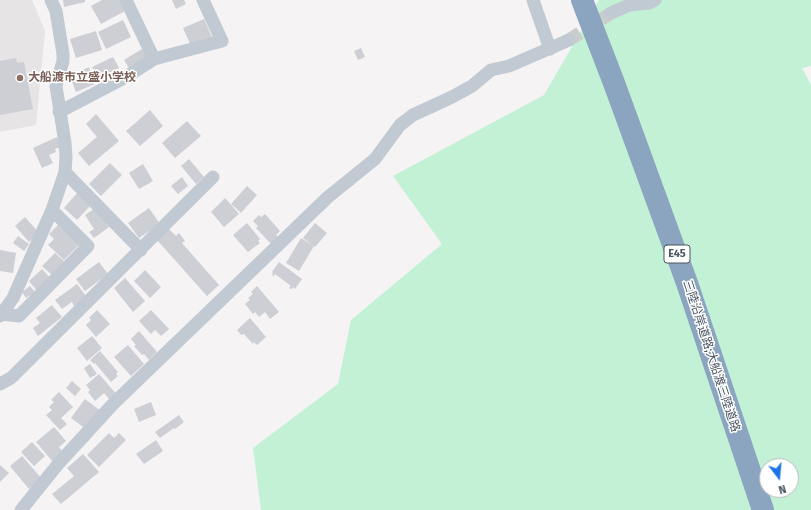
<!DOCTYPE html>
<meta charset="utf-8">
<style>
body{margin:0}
#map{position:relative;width:811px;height:510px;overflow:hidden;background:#f5f3f3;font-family:"Fira Sans",sans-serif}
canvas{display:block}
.north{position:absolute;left:759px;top:458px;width:40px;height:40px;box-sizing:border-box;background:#fff;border:1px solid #b7bbc0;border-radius:50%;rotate:164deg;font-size:11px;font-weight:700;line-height:16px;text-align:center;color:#4a5661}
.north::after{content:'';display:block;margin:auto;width:14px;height:18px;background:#1a73e8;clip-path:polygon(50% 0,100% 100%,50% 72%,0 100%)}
</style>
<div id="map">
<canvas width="811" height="510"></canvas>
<div class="north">N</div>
</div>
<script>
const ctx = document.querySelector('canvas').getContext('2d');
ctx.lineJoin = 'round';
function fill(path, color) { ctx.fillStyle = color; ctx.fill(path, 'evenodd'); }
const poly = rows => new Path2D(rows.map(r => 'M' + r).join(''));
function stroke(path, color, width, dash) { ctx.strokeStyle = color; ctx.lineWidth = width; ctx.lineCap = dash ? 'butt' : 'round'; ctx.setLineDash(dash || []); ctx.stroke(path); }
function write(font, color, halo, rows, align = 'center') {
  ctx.font = font + ' "Fira Sans","Noto Sans JP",sans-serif'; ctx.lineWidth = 3; ctx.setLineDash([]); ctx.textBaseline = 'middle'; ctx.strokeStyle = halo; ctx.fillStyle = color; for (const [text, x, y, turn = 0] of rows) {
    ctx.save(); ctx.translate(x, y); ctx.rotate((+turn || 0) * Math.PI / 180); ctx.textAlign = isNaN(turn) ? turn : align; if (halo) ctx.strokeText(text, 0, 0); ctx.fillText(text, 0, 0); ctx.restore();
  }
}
const education = poly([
 [0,0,32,0,45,31,36,125,0,132]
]);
const green = poly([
 [599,0,811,0,811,66,802,68,811,85,811,510,261,510,253,448,338,384,351,320,442,244,393,176,544,95],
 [767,466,791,466,791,490,767,490]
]);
const building = poly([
 [63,0,85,0,85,2,64,7],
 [102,0,119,0,125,11,101,24,91,6],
 [172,0,184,0,186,4,176,9],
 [204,19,213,39,192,48,183,28],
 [123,20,131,37,106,49,98,32],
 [96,31,102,50,76,58,70,39],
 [361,48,365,57,358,60,354,51],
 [142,49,149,59,130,70,124,60],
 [113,57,119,68,98,78,92,67],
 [16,58,17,63,24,62,33,109,0,115,0,61],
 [89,67,95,84,76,92,72,81,83,77,81,71],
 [150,110,163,126,140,146,126,131],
 [96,114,119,141,89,166,78,153,97,137,86,124],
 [187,121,201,136,175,158,162,143],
 [57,137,61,147,55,149,56,152,49,155,53,163,42,168,33,148],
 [189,159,204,177,196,184,181,166],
 [110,163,122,175,101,196,89,184],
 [143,164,153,181,139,189,129,173],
 [182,177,188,186,178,194,171,186],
 [247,186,257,195,241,213,231,204],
 [78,192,92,204,77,220,64,208],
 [225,198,239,214,224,227,211,212],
 [95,208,109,227,94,238,89,232,94,229,85,215],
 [149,208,160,224,139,238,128,223],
 [265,214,280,231,276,235,279,238,271,244,256,228,258,226,253,221,259,215,261,217],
 [25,217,39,233,29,242,15,226],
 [60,223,81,243,64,260,48,245,54,239,49,234],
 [247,223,260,239,258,241,260,243,248,252,233,235],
 [315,223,327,233,315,247,303,238],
 [169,229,176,236,179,233,185,241,182,243,219,285,207,296,157,240],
 [18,236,29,244,24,251,13,243],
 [301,238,314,246,299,271,286,263],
 [0,250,16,253,13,273,0,271],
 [55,253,65,262,52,275,42,266],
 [99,262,108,274,85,291,76,279],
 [279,262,302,279,295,289,293,287,292,289,289,288,291,286,275,274,274,276,272,275,273,273,272,272],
 [42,269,51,279,37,291,29,281],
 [145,270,161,287,150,298,134,281],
 [125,278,145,301,133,312,114,288],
 [77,284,86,296,74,306,72,302,62,309,55,300],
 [30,286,35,292,26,298,22,292],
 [257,286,279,312,270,319,265,312,259,317,255,312,253,314,245,304,250,300,248,298,253,294,251,292],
 [52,305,62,317,38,336,33,328,40,323,36,318],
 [97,310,110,324,96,337,86,325,91,320,89,318],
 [151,310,169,329,161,336,155,330,151,334,139,321],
 [250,318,266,337,257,345,254,342,253,344,244,334,241,335,237,330],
 [139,331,157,352,149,360,144,354,142,355,134,346,136,345,131,339],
 [92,336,102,348,87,361,77,348],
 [128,345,144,364,131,376,114,357],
 [100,351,118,372,116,374,118,376,111,382,95,363,94,364,90,360],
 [90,364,97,374,90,378,84,368],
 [99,374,118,396,111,401,104,393,95,401,88,392,90,390,86,385],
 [72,381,81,389,75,396,66,388],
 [59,392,73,407,61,418,67,424,60,430,46,415,52,410,49,407,54,402,51,400],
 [85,399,101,411,87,430,71,418],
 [151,402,156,415,139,422,134,409],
 [179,415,184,422,175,429,174,428,160,438,155,432],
 [54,427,66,441,59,447,64,453,53,462,36,442],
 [109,433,114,438,119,433,126,440,99,467,87,455],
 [156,440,163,451,144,464,136,454],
 [32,442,45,456,34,466,21,452],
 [83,454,99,472,61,504,52,494,74,476,67,468],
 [22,456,42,479,29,489,10,466],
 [0,465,9,473,0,482]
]);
const streetTunnel = poly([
 [569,40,611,13]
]);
const street = poly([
 [126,0,154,59],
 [533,0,550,49],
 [611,13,629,5,649,3,655,0],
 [59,112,126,77,154,59,222,41,203,0],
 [65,172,141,250],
 [1,314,19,316,88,246,52,210],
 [0,316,13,298,52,210,65,172,66,157,65,143,56,86,63,61,63,54,56,11,51,0],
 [0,384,11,378,213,177],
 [21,510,59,463,114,403,328,197,375,159,400,125,413,115,452,97,472,86,491,70,509,66,569,40]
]);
const highway = poly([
 [582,0,614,83,687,283,763,510]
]);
const markers = [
 [20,78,4,"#8d6e63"]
];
const shields = [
 [677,254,26]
];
const shieldNames = [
 ["E45",677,254]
];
const educationNames = [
 ["大船渡市立盛小学校",28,78]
];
const streetNames = [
 ["三陸沿岸道路;大船渡三陸道路",711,356,72]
];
fill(education, '#e6e4e5');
fill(green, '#c3f1d5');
fill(building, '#cdcfd5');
stroke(streetTunnel, '#caccce', 13, [13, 6]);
stroke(street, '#c1cad2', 13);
stroke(highway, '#8ba5c1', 22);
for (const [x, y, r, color] of markers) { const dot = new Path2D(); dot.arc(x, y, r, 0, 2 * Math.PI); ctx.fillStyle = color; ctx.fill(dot); stroke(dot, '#fff', 1.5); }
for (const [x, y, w] of shields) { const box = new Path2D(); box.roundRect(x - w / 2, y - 9, w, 18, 3); ctx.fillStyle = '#fff'; ctx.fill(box); stroke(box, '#4a5661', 1); }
write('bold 11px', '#4a5661', null, shieldNames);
write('bold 12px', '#785e54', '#fff', educationNames, 'left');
write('12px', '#4a5661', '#fff', streetNames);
</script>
